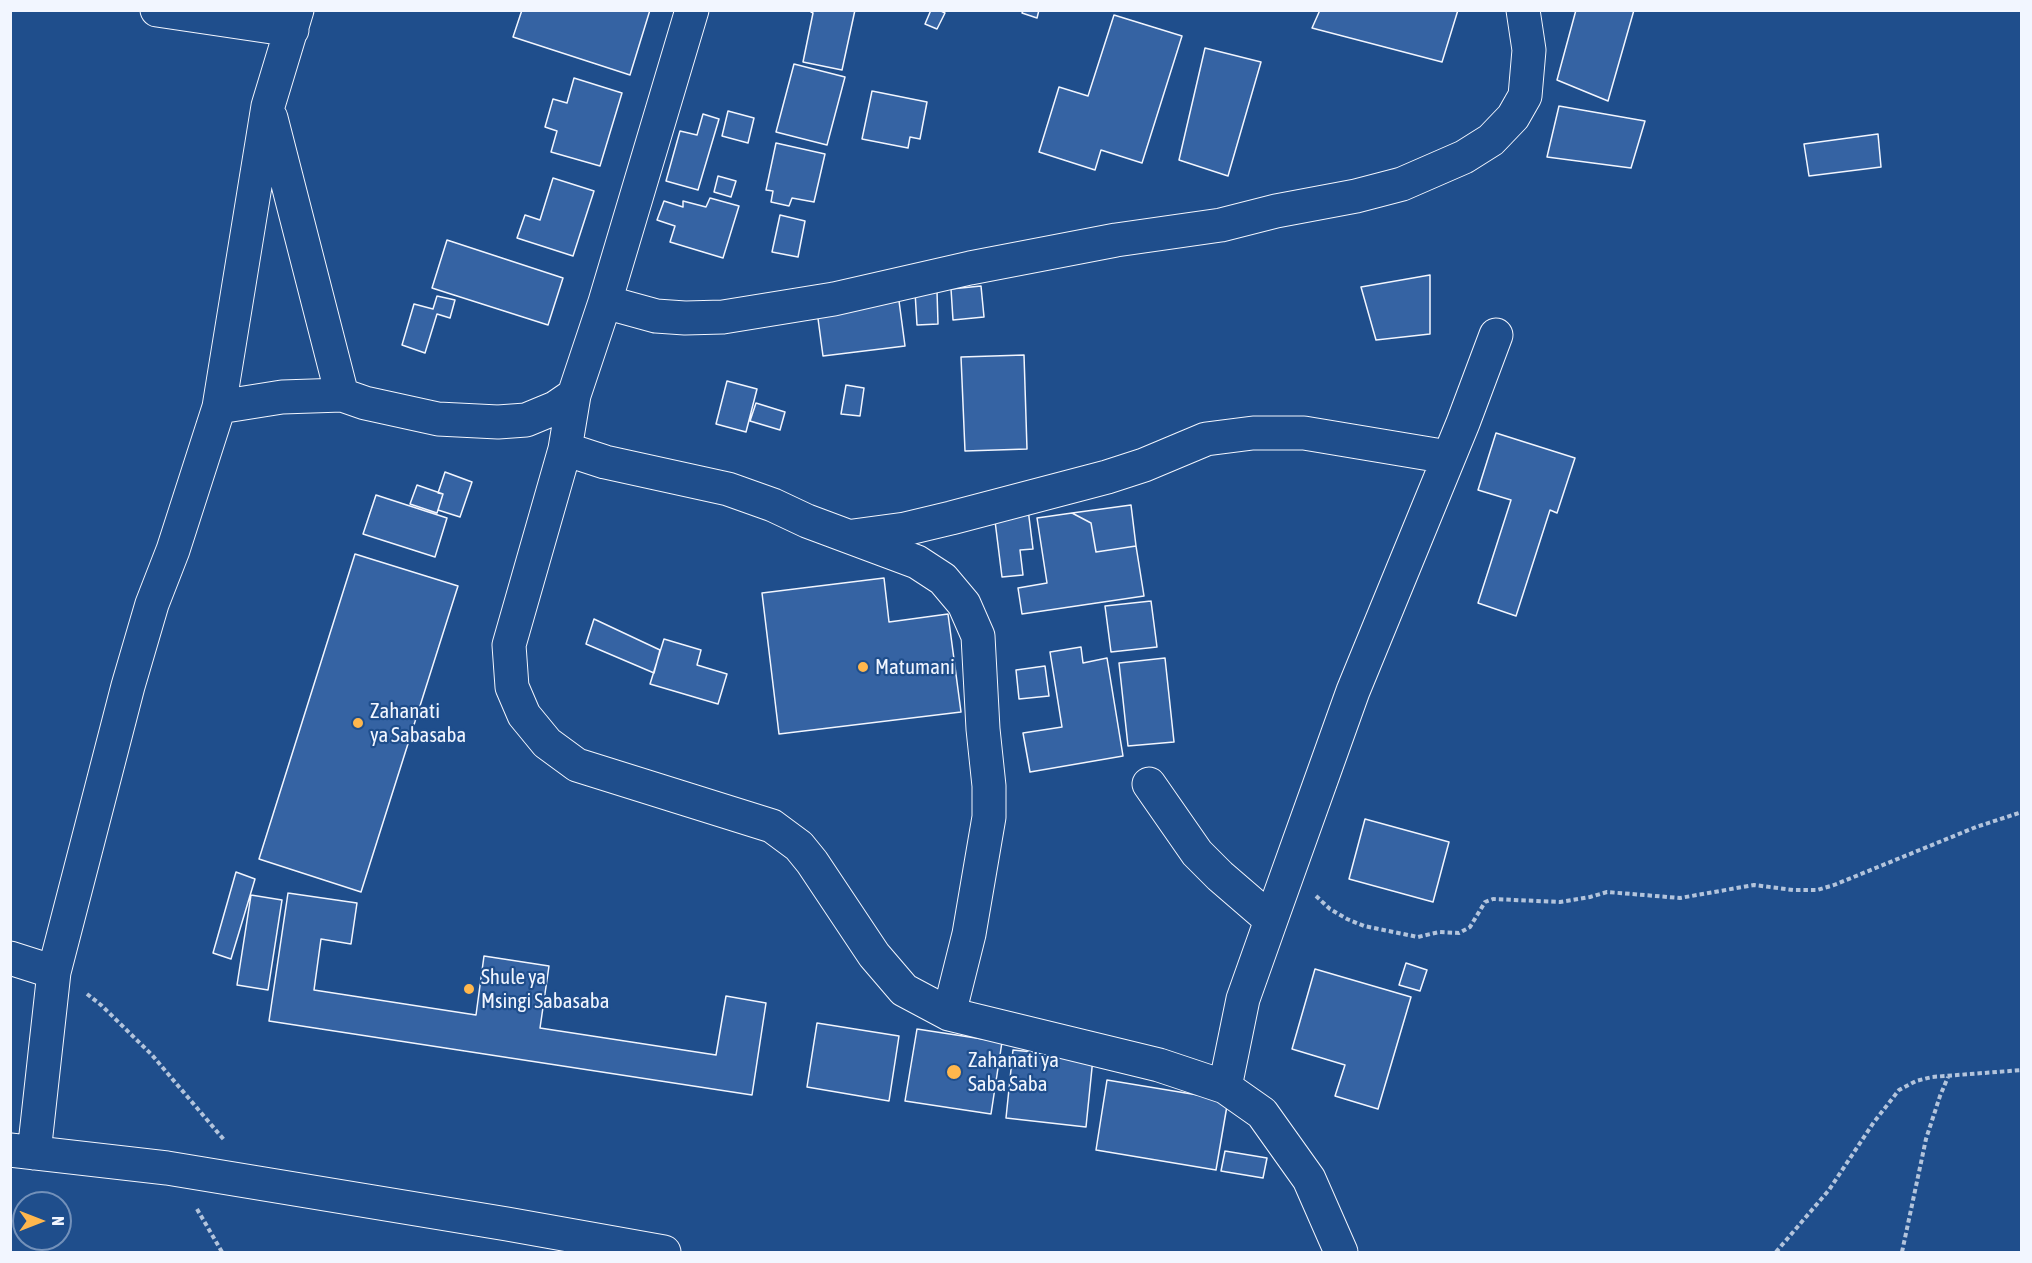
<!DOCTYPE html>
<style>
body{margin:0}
#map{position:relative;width:2032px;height:1263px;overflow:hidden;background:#1f4e8c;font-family:"Asap Condensed",sans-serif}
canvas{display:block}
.frame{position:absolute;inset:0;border:12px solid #f2f6ff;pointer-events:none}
.north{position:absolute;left:12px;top:1191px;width:60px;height:60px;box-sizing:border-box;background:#1f4e8c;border:2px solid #7391ba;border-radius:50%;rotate:90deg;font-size:16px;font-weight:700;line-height:24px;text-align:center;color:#f2f6ff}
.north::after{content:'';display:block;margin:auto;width:21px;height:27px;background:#ffb74d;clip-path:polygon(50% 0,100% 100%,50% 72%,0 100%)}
</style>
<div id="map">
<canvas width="2032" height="1263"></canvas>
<div class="frame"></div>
<div class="north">N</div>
</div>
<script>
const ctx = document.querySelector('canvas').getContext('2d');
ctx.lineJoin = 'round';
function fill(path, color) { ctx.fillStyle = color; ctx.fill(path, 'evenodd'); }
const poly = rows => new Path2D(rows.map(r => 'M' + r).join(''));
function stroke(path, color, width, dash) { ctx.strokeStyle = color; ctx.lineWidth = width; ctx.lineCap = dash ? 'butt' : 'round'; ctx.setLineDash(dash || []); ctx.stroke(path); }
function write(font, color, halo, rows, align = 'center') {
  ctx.font = font + ' "Asap Condensed",sans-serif'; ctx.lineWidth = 4.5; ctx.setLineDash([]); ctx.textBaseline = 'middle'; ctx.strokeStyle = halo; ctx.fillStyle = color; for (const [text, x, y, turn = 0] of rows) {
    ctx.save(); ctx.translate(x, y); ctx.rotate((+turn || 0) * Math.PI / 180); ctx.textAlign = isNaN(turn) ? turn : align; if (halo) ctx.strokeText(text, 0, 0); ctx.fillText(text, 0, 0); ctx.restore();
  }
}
const building = poly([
 [522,10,650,10,630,75,513,37,522,10],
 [808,10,855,10,842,70,803,62,813,13,808,10],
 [931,10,939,10,945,13,937,29,925,24,931,10],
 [1023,10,1039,10,1037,18,1022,13,1023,10],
 [1320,10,1458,10,1442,62,1312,28,1320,10],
 [1576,10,1634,10,1608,101,1557,80,1576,10],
 [1114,15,1182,36,1142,163,1101,150,1095,170,1039,152,1059,87,1088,96,1114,15],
 [1205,48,1261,62,1228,176,1179,160,1205,48],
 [794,64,845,77,827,145,776,132,794,64],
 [574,78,622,93,600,166,551,152,557,131,545,127,553,99,567,103,574,78],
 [872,91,927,102,920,139,910,137,908,148,862,139,872,91],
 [1559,106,1645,121,1631,168,1547,157,1559,106],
 [728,111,754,118,748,143,722,136,728,111],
 [703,114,719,119,698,190,666,181,680,131,697,135,703,114],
 [1878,134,1881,167,1809,176,1804,144,1878,134],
 [776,143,825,154,814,202,792,198,789,206,771,202,773,191,766,190,776,143],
 [718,176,736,181,731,197,714,192,718,176],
 [553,178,594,191,573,256,517,238,525,215,540,220,553,178],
 [710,198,739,206,723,258,670,242,675,226,657,220,664,201,683,207,683,201,706,207,710,198],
 [780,215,805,221,798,257,772,252,780,215],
 [447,240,563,278,548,325,432,288,447,240],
 [1430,275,1430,334,1376,340,1361,287,1430,275],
 [981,286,984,317,953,320,951,289,981,286],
 [937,291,938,324,917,325,915,292,937,291],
 [437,296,455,300,450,318,437,314,425,353,402,345,414,304,433,309,437,296],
 [899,301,905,346,823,356,817,311,899,301],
 [1024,355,1027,449,965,451,961,357,1024,355],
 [727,381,757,389,746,432,716,424,727,381],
 [846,385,864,388,860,416,841,414,846,385],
 [756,403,785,412,780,430,750,421,756,403],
 [1496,433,1575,458,1557,513,1550,510,1516,616,1478,603,1511,500,1478,490,1496,433],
 [445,472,472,482,460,517,438,510,443,494,438,493,445,472],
 [417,485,443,494,437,513,410,504,417,485],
 [376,495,447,518,435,557,363,534,376,495],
 [1131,505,1136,546,1096,552,1091,523,1072,513,1131,505],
 [1028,509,1033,549,1020,550,1023,575,1002,577,994,513,1028,509],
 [1072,513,1091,523,1096,552,1136,546,1144,596,1022,614,1018,588,1047,583,1037,518,1072,513],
 [355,554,458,586,361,892,259,859,355,554],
 [884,578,889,622,948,614,961,712,779,734,762,593,884,578],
 [1151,601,1157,647,1111,652,1105,606,1151,601],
 [594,619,660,650,654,673,586,644,594,619],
 [664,639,701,650,697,665,727,674,718,704,650,684,664,639],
 [1081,647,1083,663,1107,658,1123,756,1030,772,1023,733,1062,727,1050,652,1081,647],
 [1165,658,1174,742,1128,746,1119,663,1165,658],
 [1045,666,1049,696,1019,699,1016,670,1045,666],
 [1365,819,1449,842,1433,902,1349,879,1365,819],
 [236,872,255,879,231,959,213,953,236,872],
 [288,893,357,903,351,944,321,939,314,990,476,1015,484,956,549,966,540,1028,716,1055,726,996,766,1003,752,1095,269,1021,288,893],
 [251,895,282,900,268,990,237,985,251,895],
 [1406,963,1427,970,1420,991,1399,985,1406,963],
 [1315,969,1411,997,1378,1109,1335,1096,1345,1065,1292,1049,1315,969],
 [817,1023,899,1036,889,1101,807,1087,817,1023],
 [917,1029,1002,1042,991,1114,905,1101,917,1029],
 [1013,1050,1093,1058,1086,1127,1006,1118,1013,1050],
 [1107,1080,1228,1100,1216,1170,1096,1150,1107,1080],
 [1225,1151,1267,1158,1263,1178,1221,1171,1225,1151]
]);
const path = poly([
 [1316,896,1330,909,1347,919,1364,926,1418,937,1439,932,1459,933,1470,927,1485,902,1493,899,1560,902,1590,897,1607,892,1680,898,1754,885,1793,890,1817,890,1834,885,1976,827,2022,812],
 [87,994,101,1005,152,1055,225,1141],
 [197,1209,222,1252],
 [1776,1252,1829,1190,1874,1122,1899,1090,1916,1081,1932,1077,2022,1070],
 [1902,1252,1926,1139,1940,1096,1948,1077]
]);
const minor = poly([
 [157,10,292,30],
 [271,118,342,395],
 [605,302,656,316,685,318,723,317,834,299,970,268,1116,240,1221,225,1276,211,1356,196,1402,184,1464,157,1491,140,1513,117,1525,96,1529,50,1523,10],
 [574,395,565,449,509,645,512,687,524,715,547,743,577,765,772,826,799,846,812,862,874,955,904,990,949,1014,1159,1065,1225,1087,1262,1113,1309,1179,1341,1252],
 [219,407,282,397,342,395,365,403,438,419,498,422,526,420,555,408,574,395,605,302,692,10],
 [565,449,605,462,728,489,773,505,807,521,917,562,943,579,964,604,978,636,983,729,989,786,989,817,969,934,949,1014],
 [853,536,905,529,951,518,1107,477,1144,465,1206,439,1253,433,1304,433,1448,457],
 [1149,784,1197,853,1220,876,1271,920],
 [10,958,54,972],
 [1225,1087,1243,999,1271,920,1353,691,1463,423,1496,335],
 [10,1150,167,1168,507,1224,664,1252],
 [34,1153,54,972,128,686,152,604,173,550,219,407,268,106,297,10]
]);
const markers = [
 [863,667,6,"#ffb74d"],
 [358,723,6,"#ffb74d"],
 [469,989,6,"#ffb74d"],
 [954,1072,8,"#ffb74d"]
];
const poiNames = [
 ["Matumani",875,667],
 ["Zahanati",370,711],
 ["ya Sabasaba",370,735],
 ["Shule ya",481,977],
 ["Msingi Sabasaba",481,1001],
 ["Zahanati ya",968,1060],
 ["Saba Saba",968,1084]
];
fill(building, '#3563a3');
stroke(building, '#f2f6ff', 1.5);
stroke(minor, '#f2f6ff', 35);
stroke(path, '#b3c4dc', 4, [4.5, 3]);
stroke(minor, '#1f4e8c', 33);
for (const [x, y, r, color] of markers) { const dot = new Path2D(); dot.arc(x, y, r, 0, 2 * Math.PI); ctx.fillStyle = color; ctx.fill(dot); stroke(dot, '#1f4e8c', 2); }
write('21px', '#f2f6ff', '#1f4e8c', poiNames, 'left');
</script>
